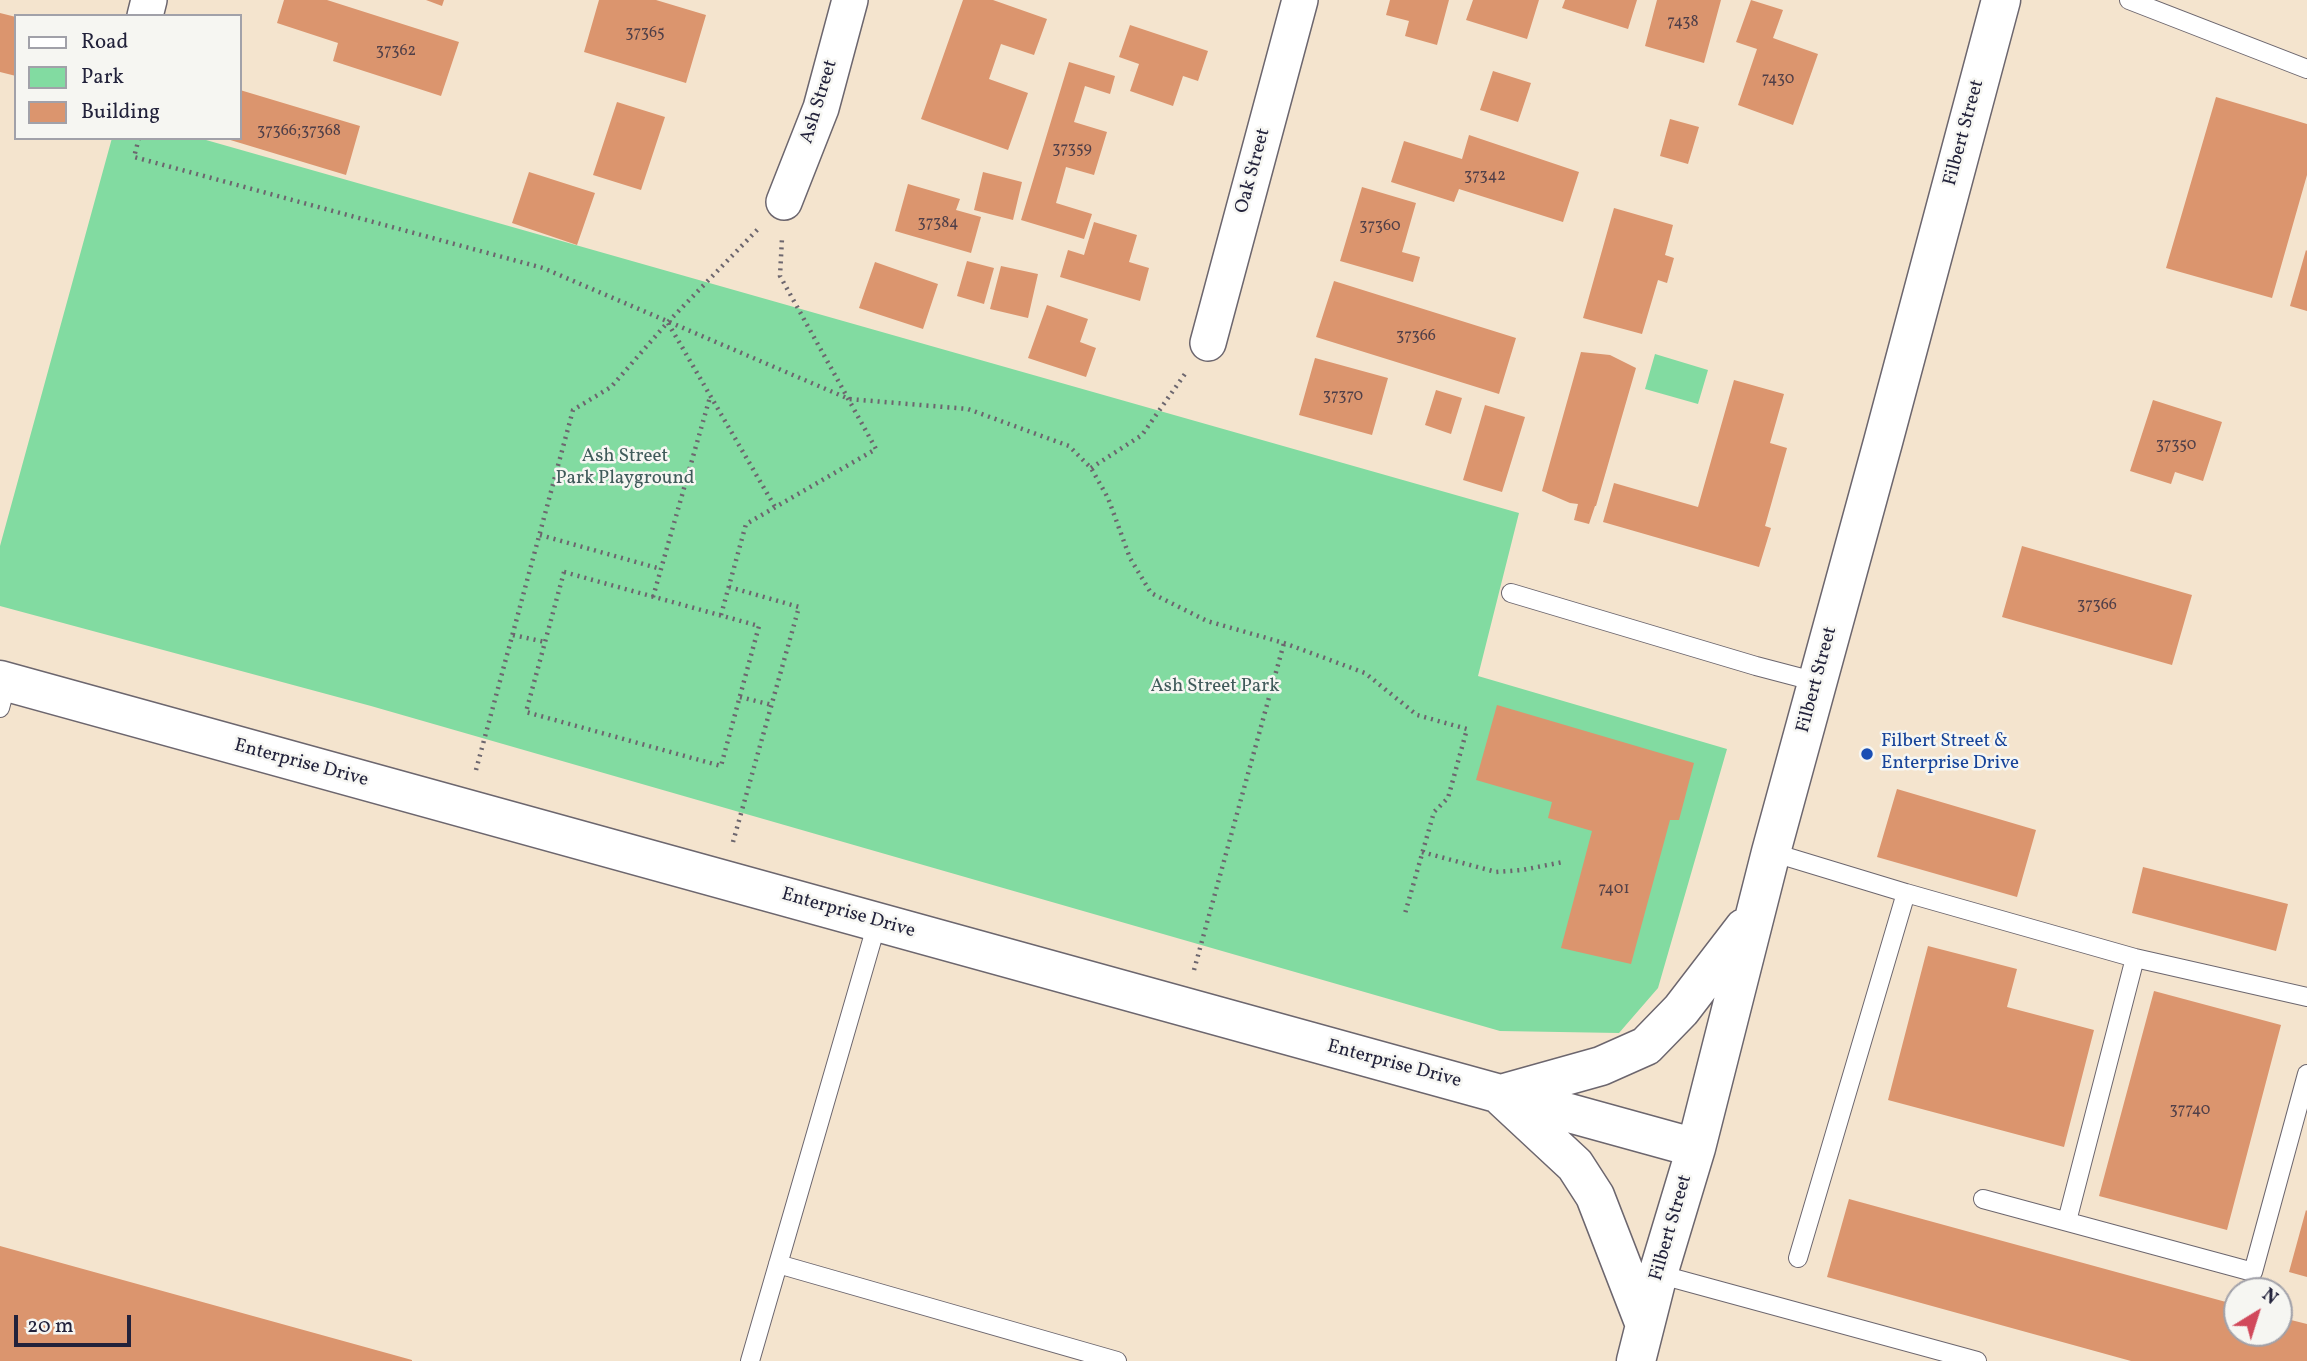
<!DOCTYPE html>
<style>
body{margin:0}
#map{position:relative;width:2307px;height:1361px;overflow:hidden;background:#f4e4ce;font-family:Vollkorn,serif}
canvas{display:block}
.legend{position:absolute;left:14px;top:14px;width:228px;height:126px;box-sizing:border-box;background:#f6f6f2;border:2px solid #a1a1a9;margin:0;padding:9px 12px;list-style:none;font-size:21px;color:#22223b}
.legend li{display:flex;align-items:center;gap:14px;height:35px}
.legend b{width:35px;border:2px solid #a1a1a9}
.north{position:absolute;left:2223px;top:1277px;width:70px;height:70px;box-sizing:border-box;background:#f6f6f2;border:2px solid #a1a1a9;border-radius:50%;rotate:38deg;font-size:19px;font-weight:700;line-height:28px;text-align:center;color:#22223b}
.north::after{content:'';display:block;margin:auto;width:24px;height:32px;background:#d1495b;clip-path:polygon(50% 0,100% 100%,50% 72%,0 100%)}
.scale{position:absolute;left:14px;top:1315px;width:117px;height:32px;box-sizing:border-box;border:4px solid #22223b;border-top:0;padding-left:9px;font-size:21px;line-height:24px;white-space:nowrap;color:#22223b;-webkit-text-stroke:5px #f6f6f2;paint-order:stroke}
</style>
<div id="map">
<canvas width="2307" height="1361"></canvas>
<ul class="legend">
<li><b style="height:9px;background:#fff"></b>Road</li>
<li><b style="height:19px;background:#82dba1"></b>Park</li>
<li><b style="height:19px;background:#db956e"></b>Building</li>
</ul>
<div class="north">N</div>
<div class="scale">20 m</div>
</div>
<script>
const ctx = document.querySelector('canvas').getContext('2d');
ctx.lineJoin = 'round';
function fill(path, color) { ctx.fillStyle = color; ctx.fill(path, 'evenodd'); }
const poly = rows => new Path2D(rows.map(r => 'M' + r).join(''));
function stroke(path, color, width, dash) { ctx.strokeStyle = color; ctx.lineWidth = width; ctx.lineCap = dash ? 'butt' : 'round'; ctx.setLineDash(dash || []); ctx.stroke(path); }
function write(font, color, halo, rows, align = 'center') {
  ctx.font = font + ' Vollkorn,serif'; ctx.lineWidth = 5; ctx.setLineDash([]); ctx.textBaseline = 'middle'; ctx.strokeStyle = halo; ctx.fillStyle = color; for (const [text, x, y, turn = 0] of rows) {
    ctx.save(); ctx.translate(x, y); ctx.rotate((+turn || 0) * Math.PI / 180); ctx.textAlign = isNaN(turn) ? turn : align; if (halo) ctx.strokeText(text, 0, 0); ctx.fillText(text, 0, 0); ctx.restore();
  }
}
const green = poly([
 [112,138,199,138,1519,513,1478,676,1727,749,1658,988,1619,1033,1500,1031,371,706,0,606,0,546],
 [1655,354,1708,370,1698,404,1645,389]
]);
const building = poly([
 [284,0,327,0,459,42,441,96,333,61,338,43,277,23],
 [426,0,444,0,442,6],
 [599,0,656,0,706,15,686,83,584,52],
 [963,0,993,0,1047,19,1034,55,1001,44,989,79,1028,93,1008,150,921,119],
 [1390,0,1449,0,1437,45,1405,36,1409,21,1386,15],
 [1473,0,1539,0,1527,39,1466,20],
 [1565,0,1637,0,1628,29,1562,8],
 [1657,0,1721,0,1704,63,1645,46],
 [1751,0,1783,10,1773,38,1818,54,1793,125,1738,105,1757,49,1736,42],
 [0,13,16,17,16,76,0,72],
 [1130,25,1208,51,1198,81,1183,76,1173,106,1130,91,1139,64,1119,57],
 [1069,62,1115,76,1110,94,1085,86,1074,122,1107,132,1094,175,1066,167,1056,203,1092,214,1084,239,1021,220],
 [1493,71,1531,83,1518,122,1480,110],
 [240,90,360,126,346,175,227,139,240,138],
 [2216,97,2307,124,2307,175,2272,298,2166,268],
 [617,102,665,117,641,190,593,175],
 [1670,119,1699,127,1688,164,1660,156],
 [1469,135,1579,172,1563,222,1459,189,1454,202,1391,182,1404,141,1462,159],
 [529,172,595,193,577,245,512,223],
 [983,172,1022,182,1013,220,974,210],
 [908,184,960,199,956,210,981,217,971,253,895,231],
 [1362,187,1416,203,1402,252,1420,257,1413,282,1340,261],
 [1614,208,1673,225,1665,255,1674,258,1667,283,1658,280,1642,334,1583,318],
 [1094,222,1137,235,1129,262,1149,268,1140,301,1060,277,1068,250,1084,255],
 [2306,250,2307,251,2307,311,2290,306],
 [967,261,994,268,984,304,957,296],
 [875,262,938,284,923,329,859,308],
 [1001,266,1038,274,1028,318,990,309],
 [1334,281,1516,338,1499,394,1316,337],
 [1047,305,1088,319,1080,342,1096,348,1086,377,1028,358],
 [1581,352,1610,355,1636,368,1596,506,1595,506,1589,524,1574,520,1578,504,1570,503,1542,491],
 [1315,358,1388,378,1372,435,1299,415],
 [1734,380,1784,394,1770,443,1787,448,1765,526,1771,528,1759,567,1603,522,1614,483,1698,507],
 [1436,390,1462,398,1451,434,1425,425],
 [2153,400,2222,422,2203,481,2175,472,2171,484,2130,471],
 [1485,405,1525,417,1502,492,1463,480],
 [2022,546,2192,595,2172,665,2002,617],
 [1497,705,1694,763,1679,820,1670,820,1631,964,1561,948,1592,831,1548,818,1552,802,1476,780],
 [1897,789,2036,830,2017,897,1877,857],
 [2143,867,2288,904,2276,951,2132,913],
 [1928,946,2017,969,2007,1007,2094,1030,2064,1147,1888,1100],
 [2154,991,2281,1025,2227,1230,2099,1196],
 [1849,1199,2237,1305,2237,1333,2279,1333,2279,1317,2307,1324,2307,1361,2131,1361,1827,1277],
 [2306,1210,2307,1211,2307,1277,2289,1272],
 [0,1246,412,1360,412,1361,0,1361]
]);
const path = poly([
 [139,138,134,157,543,268,849,399,968,409,1069,446,1091,468,1108,498,1130,558,1151,593,1207,621,1284,643,1365,673,1417,715,1467,729,1448,798,1434,812,1404,917],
 [668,323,775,507],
 [1091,468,1142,435,1187,371],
 [540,535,661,569],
 [564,572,759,626,721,766,526,712,564,572],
 [729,587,799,607,733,842],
 [653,597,710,397],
 [721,615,746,524,876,449,780,276,782,238],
 [513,635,545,642],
 [740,697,772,705],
 [476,770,573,410,611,387,668,322,759,228],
 [1422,852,1496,872,1522,870,1563,862],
 [1194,970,1284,643]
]);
const service = poly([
 [2129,0,2307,69],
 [1511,593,1756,666,1817,682],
 [0,708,7,682],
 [1771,852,1906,893],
 [1983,1199,2253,1272,2307,1074],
 [2067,1221,2135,958],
 [1798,1258,1906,893,2135,958,2307,997],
 [778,1264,1117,1361],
 [1658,1274,1977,1361],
 [750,1361,877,923]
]);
const minor = poly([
 [145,16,149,0],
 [784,202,821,108,850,0],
 [1208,343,1300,0]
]);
const tertiary = poly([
 [0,680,1696,1148],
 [1501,1094,1601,1066,1646,1046,1681,1010,1744,928],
 [1503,1098,1575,1165,1595,1196,1645,1325],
 [1636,1361,1658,1274,1696,1148,1771,852,1883,442,2001,0]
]);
const markers = [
 [1867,754,7,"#1a4fb4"]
];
const numberNames = [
 ["7438",1683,23],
 ["37365",645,34],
 ["37362",396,52],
 ["7430",1778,80],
 ["37366;37368",299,132],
 ["37359",1072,150],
 ["37342",1485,177],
 ["37384",938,224],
 ["37360",1380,227],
 ["37366",1416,337],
 ["37370",1343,397],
 ["37350",2176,446],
 ["37366",2097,606],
 ["7401",1614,890],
 ["37740",2190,1111]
];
const streetNames = [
 ["Ash Street",820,102,-73],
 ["Filbert Street",1965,133,-75],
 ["Oak Street",1254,171,-75],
 ["Filbert Street",1818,680,-75],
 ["Enterprise Drive",301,764,15],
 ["Enterprise Drive",848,914,16],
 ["Enterprise Drive",1394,1065,15],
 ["Filbert Street",1672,1228,-74]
];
const parkNames = [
 ["Ash Street",625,458],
 ["Park Playground",625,480],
 ["Ash Street Park",1215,688]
];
const transitNames = [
 ["Filbert Street &",1881,743],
 ["Enterprise Drive",1881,765]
];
fill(green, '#82dba1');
fill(building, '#db956e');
stroke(service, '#6c666e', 20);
stroke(minor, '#6c666e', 38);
stroke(tertiary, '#6c666e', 41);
stroke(path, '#6c666e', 4.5, [2, 5]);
stroke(service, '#fff', 18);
stroke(minor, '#fff', 35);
stroke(tertiary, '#fff', 38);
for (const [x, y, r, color] of markers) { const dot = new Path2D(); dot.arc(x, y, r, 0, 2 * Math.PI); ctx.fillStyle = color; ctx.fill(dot); stroke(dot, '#f6f6f2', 2.5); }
write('16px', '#503f48', null, numberNames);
write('19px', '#22223b', '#f6f6f2', streetNames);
write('19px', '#3f5a5a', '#f6f6f2', parkNames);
write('19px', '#164399', '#f6f6f2', transitNames, 'left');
</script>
